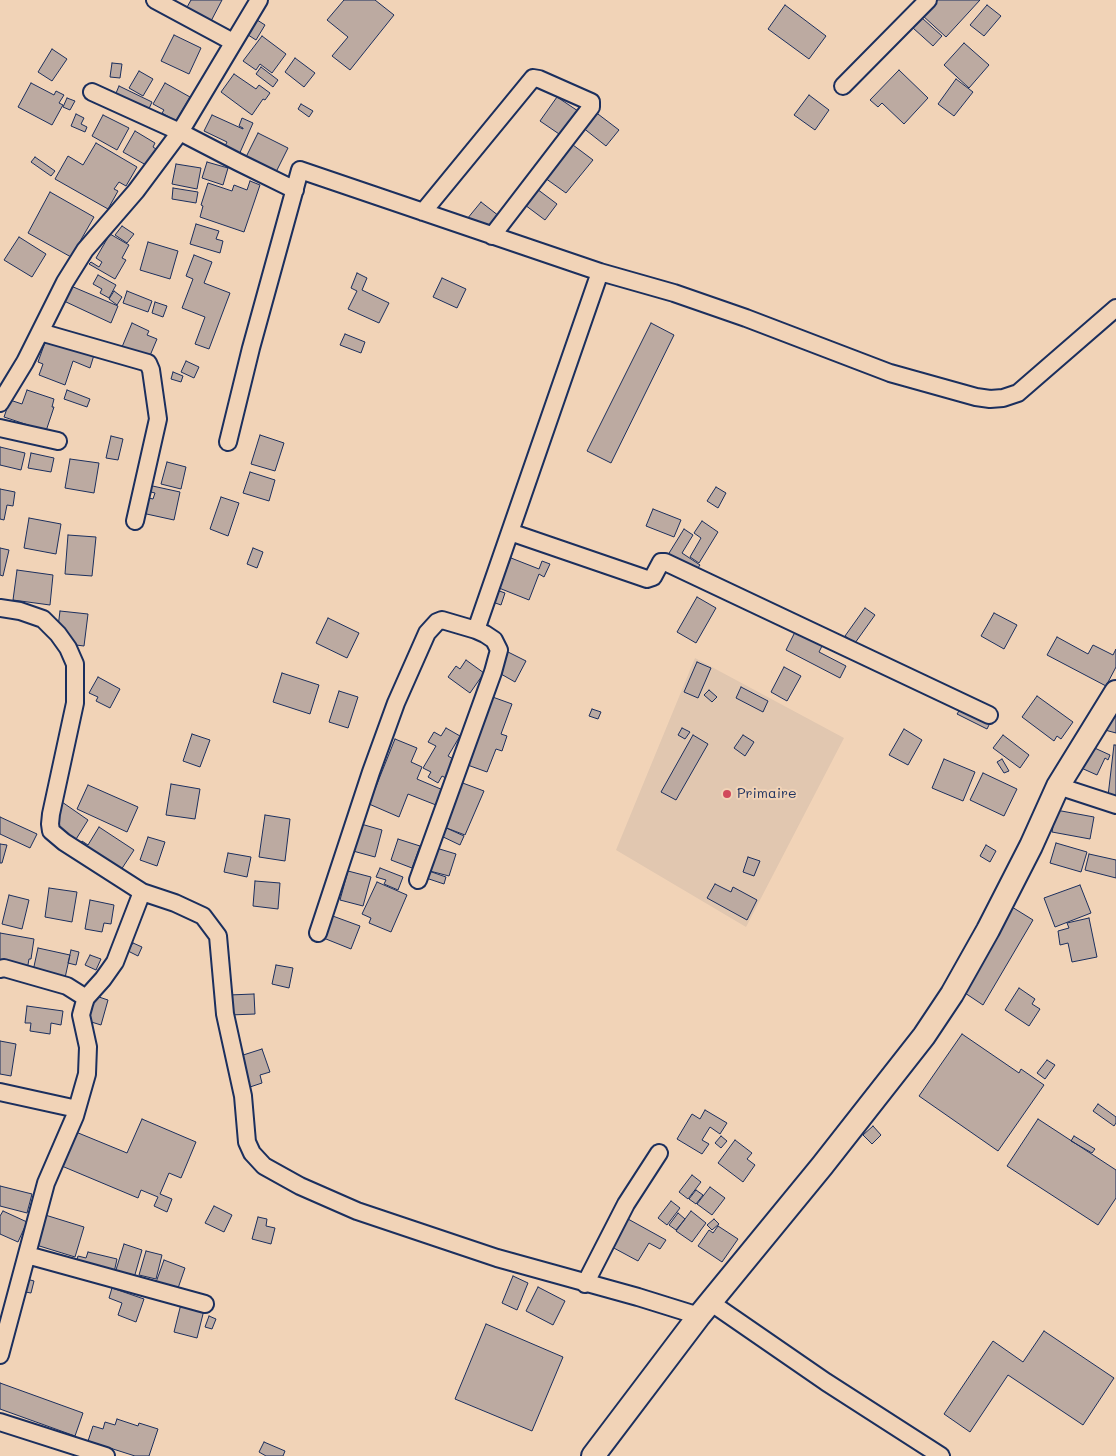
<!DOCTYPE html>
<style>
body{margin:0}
canvas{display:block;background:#f1d3b7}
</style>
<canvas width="1116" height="1456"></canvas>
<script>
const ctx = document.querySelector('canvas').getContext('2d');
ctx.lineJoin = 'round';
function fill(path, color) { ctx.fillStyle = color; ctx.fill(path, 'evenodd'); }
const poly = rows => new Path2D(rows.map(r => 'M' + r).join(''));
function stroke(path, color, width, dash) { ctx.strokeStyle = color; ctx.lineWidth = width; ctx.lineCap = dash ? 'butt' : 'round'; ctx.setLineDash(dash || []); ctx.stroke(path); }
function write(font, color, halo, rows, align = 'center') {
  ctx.font = font + ' Mali,sans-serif'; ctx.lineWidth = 4; ctx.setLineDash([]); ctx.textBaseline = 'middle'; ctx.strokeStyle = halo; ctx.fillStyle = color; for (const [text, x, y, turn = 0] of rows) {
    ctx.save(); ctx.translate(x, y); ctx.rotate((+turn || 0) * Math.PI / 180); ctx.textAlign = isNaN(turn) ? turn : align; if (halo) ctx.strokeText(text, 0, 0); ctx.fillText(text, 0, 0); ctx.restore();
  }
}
const built = poly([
 [695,658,844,738,746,927,616,850]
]);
const building = poly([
 [191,0,222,0,210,23,186,9,191,0],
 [344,0,375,0,394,15,350,70,332,56,348,37,327,20,344,0],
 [937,0,980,0,946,37,922,15,937,0],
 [785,5,826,36,809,59,768,29,785,5],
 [987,5,1001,16,984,36,970,25,987,5],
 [254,18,265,25,256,40,245,33,254,18],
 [922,18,942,36,933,46,913,28,922,18],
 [174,35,201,48,189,74,161,61,174,35],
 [262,36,286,54,272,73,260,64,256,70,243,61,262,36],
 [964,43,989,65,969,88,944,65,964,43],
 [52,49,67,59,52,81,38,72,52,49],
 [295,58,315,73,304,87,285,72,295,58],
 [112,63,122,64,120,78,110,77,112,63],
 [261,67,278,80,273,87,256,74,261,67],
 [899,70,928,98,904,124,882,103,878,107,870,100,899,70],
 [139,71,153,79,143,96,129,88,139,71],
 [234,74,256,89,259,85,270,93,265,100,263,99,252,115,221,92,234,74],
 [956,79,973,92,954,116,938,104,956,79],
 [31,83,54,95,56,91,64,95,59,103,63,105,52,125,18,107,31,83],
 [165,83,190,97,176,121,162,113,164,110,153,104,165,83],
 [119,86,152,102,147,113,114,98,119,86],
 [809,95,829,110,815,130,794,115,809,95],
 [557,97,578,111,562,136,540,121,557,97],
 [67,98,75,101,70,110,63,107,67,98],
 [301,104,313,111,309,117,298,109,301,104],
 [594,111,619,130,606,146,582,127,594,111],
 [76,114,84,118,81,124,87,127,85,132,71,126,76,114],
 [103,115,129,128,117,150,92,136,103,115],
 [212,115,243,129,243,128,239,126,242,118,253,123,238,157,223,150,227,142,204,131,212,115],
 [135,131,155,143,153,147,156,149,146,165,123,152,135,131],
 [258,133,288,148,275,174,245,159,258,133],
 [569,142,593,160,566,193,545,178,569,142],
 [96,143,137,167,126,186,119,182,114,189,118,191,108,209,55,179,68,156,83,165,96,143],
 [35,157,55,171,51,176,31,162,35,157],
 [207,162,228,168,223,185,202,178,207,162],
 [176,164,201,168,197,189,172,184,176,164],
 [250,181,260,185,244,232,200,217,203,206,201,205,208,183,232,191,234,185,247,190,250,181],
 [173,188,198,192,196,203,172,199,173,188],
 [537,189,557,204,545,220,525,205,537,189],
 [50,192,94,217,71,257,28,233,50,192],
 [481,202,499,216,489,228,467,219,481,202],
 [196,224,219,231,216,239,223,241,220,253,190,244,196,224],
 [122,226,134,234,127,243,115,235,122,226],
 [110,234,129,245,122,258,126,260,115,279,89,264,91,262,99,267,102,262,96,258,110,234],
 [19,237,46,254,32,277,4,260,19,237],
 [148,242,178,251,170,279,140,270,148,242],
 [194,255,212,262,204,283,230,293,209,349,195,344,205,317,182,308,193,279,186,276,194,255],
 [357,273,367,278,362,290,389,303,379,323,348,309,357,291,351,288,357,273],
 [98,275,116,285,109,298,100,293,102,289,93,284,98,275],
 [442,278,466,289,457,308,433,297,442,278],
 [71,286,118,306,111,323,64,301,71,286],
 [114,291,122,297,117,305,109,299,114,291],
 [127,291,152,301,148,312,123,303,127,291],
 [155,302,167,306,163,317,152,313,155,302],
 [132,323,149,331,147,335,157,339,149,358,122,347,132,323],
 [651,323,674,335,611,463,587,451,651,323],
 [345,334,365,342,361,353,340,345,345,334],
 [47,337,94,355,90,368,73,361,65,385,39,375,43,364,38,362,47,337],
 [186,361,199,367,194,378,181,372,186,361],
 [173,372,183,376,181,382,171,379,173,372],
 [27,390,54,399,52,407,54,407,46,431,4,417,10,400,22,404,27,390],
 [67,390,90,399,87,407,64,399,67,390],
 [260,435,284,443,275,471,251,464,260,435],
 [111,436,123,439,118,460,106,458,111,436],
 [0,447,25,453,21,470,0,465,0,447],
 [31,453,54,458,51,472,28,468,31,453],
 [70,459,99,463,94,493,65,488,70,459],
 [167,462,186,467,181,489,161,484,167,462],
 [250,472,275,480,269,501,243,493,250,472],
 [148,485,180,492,174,520,142,513,145,497,153,499,155,493,147,491,148,485],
 [716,487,726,493,718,508,707,501,716,487],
 [0,489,15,492,13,506,7,505,4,520,0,519,0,489],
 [221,497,239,503,228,536,210,529,221,497],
 [653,509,681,520,674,537,646,526,653,509],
 [29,518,61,524,56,554,24,548,29,518],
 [702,521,718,532,699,563,690,557,701,538,694,533,702,521],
 [684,529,693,535,682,553,700,565,693,575,666,558,684,529],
 [68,535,96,537,92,576,65,574,68,535],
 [0,548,9,550,3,576,0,575,0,548],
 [253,548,263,552,257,568,247,564,253,548],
 [511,558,539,569,542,561,550,564,544,577,539,574,529,600,499,588,511,558],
 [17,570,53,575,50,605,13,600,17,570],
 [491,588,505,593,501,605,487,600,491,588],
 [697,597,716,608,696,643,677,632,697,597],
 [865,608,875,615,855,643,845,636,865,608],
 [60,611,88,614,84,646,68,644,58,627,60,611],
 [994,613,1017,625,1004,649,981,636,994,613],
 [328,618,359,633,347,658,316,643,328,618],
 [795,632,822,646,819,652,846,666,840,678,786,650,795,632],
 [1057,637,1088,654,1093,645,1113,655,1116,649,1116,667,1106,686,1047,655,1057,637],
 [504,650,526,661,515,682,494,670,504,650],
 [466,660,484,673,470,693,448,677,456,666,460,669,466,660],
 [697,662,711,668,698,698,684,692,697,662],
 [784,667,801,676,787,701,771,692,784,667],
 [282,673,319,685,310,714,273,702,282,673],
 [98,677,120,689,110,708,96,701,98,697,89,693,98,677],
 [741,687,768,701,763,712,736,698,741,687],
 [709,690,717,697,712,702,704,695,709,690],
 [339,691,358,697,348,728,329,722,339,691],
 [487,695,512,704,501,734,507,736,502,751,496,749,487,772,462,763,487,695],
 [1037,696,1073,722,1061,739,1057,736,1054,741,1022,717,1037,696],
 [961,708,990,723,987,729,957,714,961,708],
 [1116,708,1116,733,1105,730,1116,708],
 [592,709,601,712,598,719,589,716,592,709],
 [446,728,460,736,448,756,455,760,446,778,442,776,438,783,428,777,431,772,423,768,436,746,428,742,434,732,441,736,446,728],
 [682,728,690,732,685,739,678,735,682,728],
 [904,729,922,740,908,765,889,755,904,729],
 [192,734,210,740,200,767,183,761,192,734],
 [693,735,708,744,676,800,661,792,693,735],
 [743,735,754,742,745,756,734,748,743,735],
 [1003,735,1029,755,1020,768,993,748,1003,735],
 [395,739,417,748,411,762,422,767,417,779,443,790,436,805,408,794,399,817,369,804,395,739],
 [1088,745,1110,755,1108,760,1105,758,1097,775,1079,767,1088,745],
 [1114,745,1116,745,1116,797,1108,796,1114,745],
 [944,759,975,772,963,801,932,788,944,759],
 [1002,759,1009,771,1004,773,997,762,1002,759],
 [983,773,1017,789,1004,816,970,800,983,773],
 [460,782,484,791,465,835,444,827,460,782],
 [171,784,200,789,195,819,166,815,171,784],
 [88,785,138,807,127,832,77,809,88,785],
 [62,802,88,820,73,844,56,833,55,811,62,802],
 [1056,810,1094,817,1090,839,1052,832,1056,810],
 [265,815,290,819,285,861,259,857,265,815],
 [0,817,37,834,30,848,0,834,0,817],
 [361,824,382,830,375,857,353,851,361,824],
 [442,826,464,836,460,845,437,834,442,826],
 [99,827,134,850,119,873,78,847,82,841,88,845,99,827],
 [148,837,165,842,157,866,140,860,148,837],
 [398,839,420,846,412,868,391,860,398,839],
 [1056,843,1087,852,1081,872,1050,863,1056,843],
 [0,844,7,845,2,863,0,863,0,844],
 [986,845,996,851,990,862,980,856,986,845],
 [433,847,456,854,449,876,426,870,433,847],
 [228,853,251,857,247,877,224,872,228,853],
 [1089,854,1116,860,1116,878,1085,870,1089,854],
 [748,857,760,861,754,876,743,872,748,857],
 [380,868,403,877,398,890,384,884,386,880,376,877,380,868],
 [426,870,446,877,444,884,423,877,426,870],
 [348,871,371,877,363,906,340,900,348,871],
 [255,881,280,883,278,909,253,906,255,881],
 [377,882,407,895,391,932,369,923,371,918,362,914,377,882],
 [715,884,731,892,733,887,757,900,747,920,707,898,715,884],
 [1080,885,1091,913,1055,927,1044,898,1080,885],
 [49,888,77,892,72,922,45,917,49,888],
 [9,895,29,900,22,929,2,924,9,895],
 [90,900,114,905,111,924,104,923,102,932,85,929,90,900],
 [1012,907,1033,920,983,1005,962,991,1012,907],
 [330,915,360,926,351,949,321,937,330,915],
 [1089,918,1097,957,1072,962,1068,943,1060,945,1058,931,1069,928,1067,923,1089,918],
 [0,933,34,939,31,959,29,959,27,970,0,965,0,933],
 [133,943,142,947,138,956,128,951,133,943],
 [38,948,70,955,65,978,33,971,38,948],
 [71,950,79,952,76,965,68,963,71,950],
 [90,955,101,959,96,970,85,965,90,955],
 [276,965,293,968,289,988,272,984,276,965],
 [1019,988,1035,999,1032,1004,1040,1009,1029,1026,1005,1010,1019,988],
 [254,994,255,1014,230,1015,229,995,254,994],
 [93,995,108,1000,101,1025,85,1020,93,995],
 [27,1006,63,1011,61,1025,51,1023,50,1034,30,1031,31,1023,25,1023,27,1006],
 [962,1034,1019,1073,1021,1069,1044,1085,998,1151,919,1096,962,1034],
 [0,1041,16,1044,11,1076,0,1074,0,1041],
 [262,1049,270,1072,260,1075,262,1083,247,1088,237,1057,262,1049],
 [1047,1060,1055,1065,1045,1079,1037,1073,1047,1060],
 [1098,1104,1116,1117,1116,1123,1114,1126,1093,1111,1098,1104],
 [705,1110,727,1123,720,1134,710,1127,702,1140,709,1144,702,1154,677,1139,692,1114,700,1119,705,1110],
 [142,1119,196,1142,181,1178,169,1173,160,1194,172,1199,167,1212,154,1206,158,1197,141,1190,138,1198,57,1164,71,1130,127,1153,142,1119],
 [1038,1119,1116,1170,1116,1198,1098,1225,1007,1166,1038,1119],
 [873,1126,881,1135,872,1144,863,1135,873,1126],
 [721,1136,727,1141,721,1148,715,1143,721,1136],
 [1074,1136,1095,1149,1092,1153,1071,1141,1074,1136],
 [735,1140,752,1153,747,1159,755,1165,743,1182,718,1163,735,1140],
 [692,1175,701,1182,688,1199,679,1192,692,1175],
 [0,1186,32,1194,27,1213,0,1206,0,1186],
 [710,1187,725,1198,712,1215,697,1204,710,1187],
 [696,1190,703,1195,696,1204,689,1199,696,1190],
 [671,1201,680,1208,667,1225,658,1218,671,1201],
 [214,1206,232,1215,224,1232,205,1223,214,1206],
 [3,1211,27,1222,18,1242,0,1234,0,1216,3,1211],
 [691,1211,706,1223,692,1242,676,1231,691,1211],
 [678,1213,685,1219,676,1230,669,1225,678,1213],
 [42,1214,84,1227,75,1257,33,1244,42,1214],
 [258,1217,267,1219,266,1226,275,1228,271,1244,252,1239,258,1217],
 [628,1219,666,1240,660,1249,649,1243,638,1261,612,1247,628,1219],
 [714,1219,719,1224,712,1230,707,1225,714,1219],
 [718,1226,738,1239,722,1262,698,1246,709,1230,713,1233,718,1226],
 [124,1244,142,1250,134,1278,115,1273,124,1244],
 [146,1251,162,1255,156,1279,139,1275,146,1251],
 [88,1252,117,1259,113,1277,75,1267,78,1256,86,1258,88,1252],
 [164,1260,185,1268,176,1294,155,1285,164,1260],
 [513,1276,528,1283,517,1310,502,1303,513,1276],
 [23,1278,34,1281,31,1293,20,1291,23,1278],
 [538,1287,565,1301,553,1325,526,1311,538,1287],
 [112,1288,144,1299,136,1322,118,1315,122,1303,109,1298,112,1288],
 [181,1304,204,1310,197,1338,174,1332,181,1304],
 [209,1316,216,1319,212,1329,205,1327,209,1316],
 [486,1324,563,1357,532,1431,455,1399,486,1324],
 [1044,1331,1114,1378,1083,1425,1008,1375,970,1432,944,1414,993,1341,1023,1362,1044,1331],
 [0,1383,83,1413,75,1436,0,1409,0,1383],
 [117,1419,138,1426,139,1423,158,1429,149,1456,135,1456,88,1441,93,1426,103,1429,105,1422,115,1425,117,1419],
 [264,1442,285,1451,283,1456,266,1456,259,1452,264,1442]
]);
const street = poly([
 [155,0,233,42],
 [843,86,928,0],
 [92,92,180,132,238,162,295,190],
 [423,212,533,78,539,79,591,102,591,107,492,236],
 [600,272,674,293,746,318,890,373,976,397,990,399,1003,398,1018,393,1116,308],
 [40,332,148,363,151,370,158,419,135,521],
 [0,403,25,362,65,282,85,250,136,191,180,132,259,0],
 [0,428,58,441],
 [228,442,251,348,300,170,600,272,476,630],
 [510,532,647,579,653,577,661,562,665,562,989,715],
 [0,608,20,611,43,619,58,634,68,648,75,664,75,703,51,814,50,824,51,831,64,842,142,892,115,962,103,979,86,998,84,1004,81,1015,88,1047,87,1074,75,1116,46,1183,0,1355],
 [1058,786,1116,805],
 [142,892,175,903,203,916,218,936,225,1014,243,1096,247,1142,252,1153,264,1166,300,1186,357,1211,497,1258,638,1297,699,1316],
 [318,933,371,772,396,703,427,633,437,622,442,620,476,630,485,634,494,640,499,650,493,672,418,880],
 [0,969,4,968,67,986,86,998],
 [0,1092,77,1109],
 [27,1255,205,1304],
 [585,1284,626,1204,659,1153],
 [710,1302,826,1382,941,1456],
 [0,1422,106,1456]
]);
const secondary = poly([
 [593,1456,699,1316,822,1166,924,1036,952,994,988,930,1031,846,1058,786,1116,692]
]);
const markers = [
 [727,794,5,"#d1495b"]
];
const poiNames = [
 ["Primaire",737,794]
];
fill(built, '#e1c7b0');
fill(building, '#bcaaa1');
stroke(building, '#1b2f5e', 1);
stroke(street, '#1b2f5e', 20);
stroke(secondary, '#1b2f5e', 26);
stroke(street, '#f1d3b7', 16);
stroke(secondary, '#f1d3b7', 22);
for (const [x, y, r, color] of markers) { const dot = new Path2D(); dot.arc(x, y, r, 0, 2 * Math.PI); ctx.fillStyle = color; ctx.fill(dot); stroke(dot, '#f1d3b7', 2); }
write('14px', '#1b2f5e', '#f1d3b7', poiNames, 'left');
</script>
